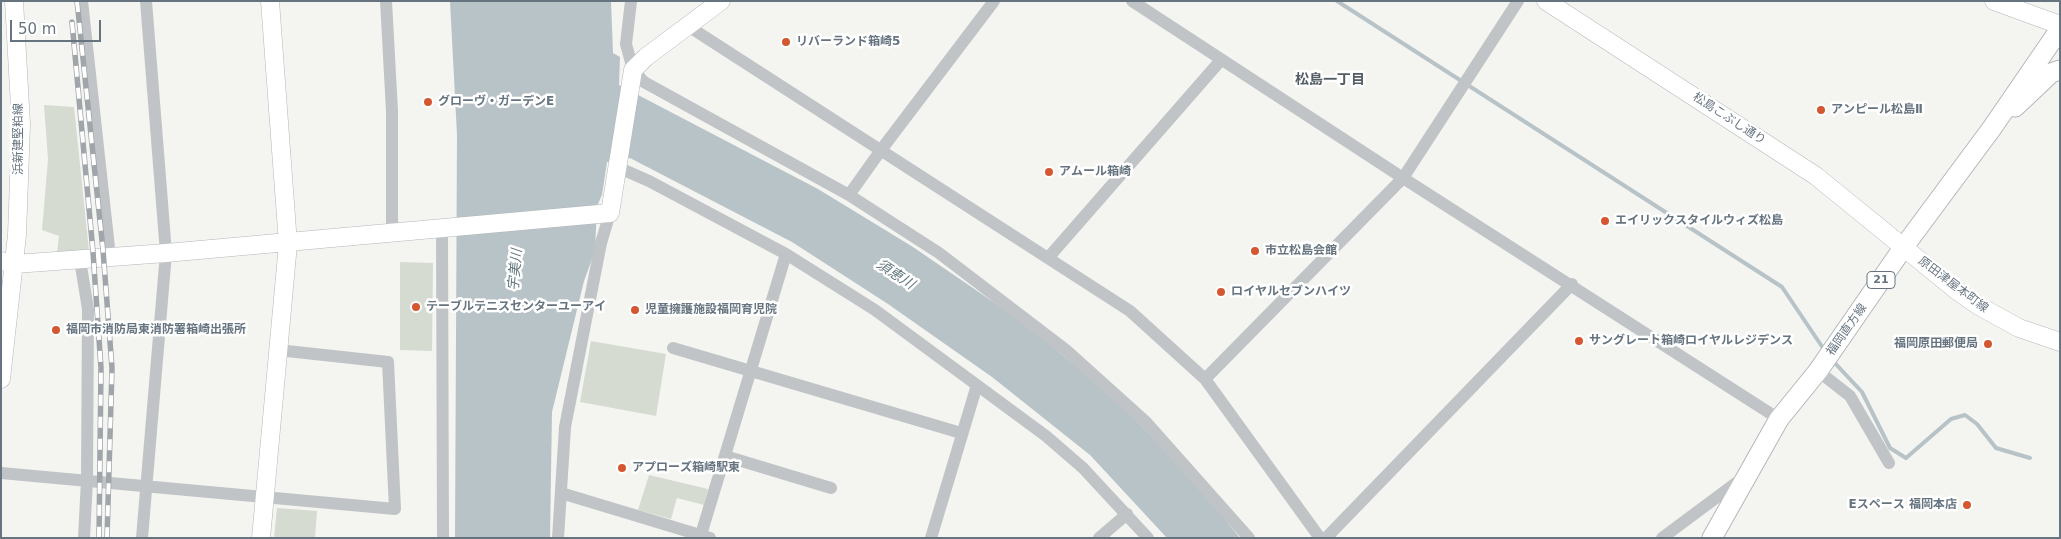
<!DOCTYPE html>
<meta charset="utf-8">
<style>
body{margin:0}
#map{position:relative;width:2061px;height:539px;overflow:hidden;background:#f4f4f1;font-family:"DejaVu Sans",sans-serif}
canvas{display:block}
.frame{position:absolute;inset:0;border:2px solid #667480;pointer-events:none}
.scale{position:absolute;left:10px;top:20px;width:91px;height:22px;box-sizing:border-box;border:2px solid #667480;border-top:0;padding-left:6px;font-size:15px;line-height:18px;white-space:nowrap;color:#667480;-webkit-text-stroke:4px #fff;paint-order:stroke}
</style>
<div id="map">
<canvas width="2061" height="539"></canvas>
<div class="frame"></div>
<div class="scale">50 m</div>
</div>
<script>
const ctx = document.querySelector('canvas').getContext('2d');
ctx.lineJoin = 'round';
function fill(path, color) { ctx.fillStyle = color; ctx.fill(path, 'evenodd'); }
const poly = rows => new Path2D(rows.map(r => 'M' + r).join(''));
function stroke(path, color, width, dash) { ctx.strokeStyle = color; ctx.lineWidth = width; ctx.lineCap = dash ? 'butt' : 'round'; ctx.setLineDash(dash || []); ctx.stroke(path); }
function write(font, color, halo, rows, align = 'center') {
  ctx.font = font + ' "DejaVu Sans","Noto Sans JP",sans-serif'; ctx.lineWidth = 5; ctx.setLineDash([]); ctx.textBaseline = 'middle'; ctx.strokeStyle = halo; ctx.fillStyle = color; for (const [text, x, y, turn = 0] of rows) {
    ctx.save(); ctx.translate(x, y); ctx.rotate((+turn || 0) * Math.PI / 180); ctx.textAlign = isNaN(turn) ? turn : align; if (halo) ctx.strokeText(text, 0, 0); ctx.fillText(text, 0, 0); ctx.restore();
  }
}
const green = poly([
 [44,105,74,107,89,251,57,252,59,236,42,230,48,159],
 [400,262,433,263,432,351,400,350],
 [591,341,666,354,656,416,580,402],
 [649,475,708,489,704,505,677,498,671,519,638,510],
 [277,508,317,511,315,538,274,538]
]);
const water = poly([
 [450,1,611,1,613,53,620,57,619,85,818,189,913,247,1027,325,1122,405,1202,491,1240,538,1167,538,1090,455,992,377,888,304,792,242,630,158,607,162,602,195,597,206,595,251,584,281,552,412,550,538,455,538,457,135]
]);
const stream = poly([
 [1337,1,1782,287,1825,351],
 [1832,360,1862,392,1890,448,1906,458,1951,419,1965,415,1977,424,1996,448,2030,458]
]);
const street = poly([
 [82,1,110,257],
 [386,1,392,111,392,234],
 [631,1,626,44,633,70,644,82,849,195,939,253,1066,350,1146,422,1249,538],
 [1132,1,1403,178,1779,419],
 [688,26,1130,311,1205,379,1320,538],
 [617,167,649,181,786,254,875,310,1046,436,1083,468,1148,538],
 [849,195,881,150,994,1],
 [442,228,443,538],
 [1048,258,1221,60],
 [80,260,88,309,87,480,84,538],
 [673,348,961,433],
 [1818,371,1850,396,1889,463],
 [1205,379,1403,178,1518,1],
 [725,456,831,488],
 [1,473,395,509,388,362,287,351,277,353],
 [561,493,710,538],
 [142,538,166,253,146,1],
 [558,538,565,427,601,243,610,213],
 [700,538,786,254],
 [931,538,977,385],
 [1099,538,1127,514],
 [1326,538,1572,284],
 [1662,538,1744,477]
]);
const secondary = poly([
 [1546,1,1816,176,1956,290,1979,306,2019,328,2060,342],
 [1994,1,2060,25],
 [1,261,15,264,166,253,610,213,633,70,646,57,721,1],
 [1,379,17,235,21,124,14,1],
 [261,538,288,244,270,1]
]);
const primary = poly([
 [2015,107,2051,73,2060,70],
 [1712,538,1779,419,1818,371,1903,248,1992,128,2060,29]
]);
const rail = poly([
 [77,1,103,250,112,368,107,538],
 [72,22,93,252,101,368,99,538]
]);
const markers = [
 [786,42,5,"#d45731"],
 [428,102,5,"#d45731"],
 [1821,110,5,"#d45731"],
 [1049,172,5,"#d45731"],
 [1605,221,5,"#d45731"],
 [1255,251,5,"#d45731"],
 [1221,292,5,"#d45731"],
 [416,307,5,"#d45731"],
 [635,310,5,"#d45731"],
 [56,330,5,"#d45731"],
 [1579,341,5,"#d45731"],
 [1988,344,5,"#d45731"],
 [622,468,5,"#d45731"],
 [1967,505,5,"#d45731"]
];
const shields = [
 [1881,280,28]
];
const shieldNames = [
 ["21",1881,280]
];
const poiNames = [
 ["リバーランド箱崎5",796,42],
 ["グローヴ・ガーデンE",438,102],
 ["アンピール松島Ⅱ",1831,110],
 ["アムール箱崎",1059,172],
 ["エイリックスタイルウィズ松島",1615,221],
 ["市立松島会館",1265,251],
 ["ロイヤルセブンハイツ",1231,292],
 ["テーブルテニスセンターユーアイ",426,307],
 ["児童擁護施設福岡育児院",645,310],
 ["福岡市消防局東消防署箱崎出張所",66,330],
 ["サングレート箱崎ロイヤルレジデンス",1589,341],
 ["福岡原田郵便局",1978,344,"right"],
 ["アプローズ箱崎駅東",632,468],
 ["Eスペース 福岡本店",1957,505,"right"]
];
const streetNames = [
 ["松島こぶし通り",1729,119,33],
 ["浜新建堅粕線",19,139,-90],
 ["原田津屋本町線",1953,285,37],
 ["福岡直方線",1847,330,-55]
];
const neighbourhoodNames = [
 ["松島一丁目",1330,80]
];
const waterNames = [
 ["宇美川",516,270,-85],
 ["須恵川",895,275,33]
];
fill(green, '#d6dbd2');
fill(water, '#b8c3c7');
stroke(stream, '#b8c3c7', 4);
stroke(secondary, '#b3b7bb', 19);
stroke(primary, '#b4b7ba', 21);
stroke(street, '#c0c4c7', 12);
stroke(secondary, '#fff', 18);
stroke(primary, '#fff', 19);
stroke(rail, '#a0a5aa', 5.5);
stroke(rail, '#fff', 4, [11]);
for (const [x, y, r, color] of markers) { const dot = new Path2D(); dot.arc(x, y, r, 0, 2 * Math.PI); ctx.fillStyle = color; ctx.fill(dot); stroke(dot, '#fff', 2); }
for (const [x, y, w] of shields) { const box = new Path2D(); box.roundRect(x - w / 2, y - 8.5, w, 17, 4); ctx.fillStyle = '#fff'; ctx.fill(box); stroke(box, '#667480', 1); }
write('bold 11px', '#667480', null, shieldNames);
write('bold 12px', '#667480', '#fff', poiNames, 'left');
write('12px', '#667480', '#fff', streetNames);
write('bold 14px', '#535d65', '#fff', neighbourhoodNames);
write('italic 14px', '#62767d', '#fff', waterNames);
</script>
